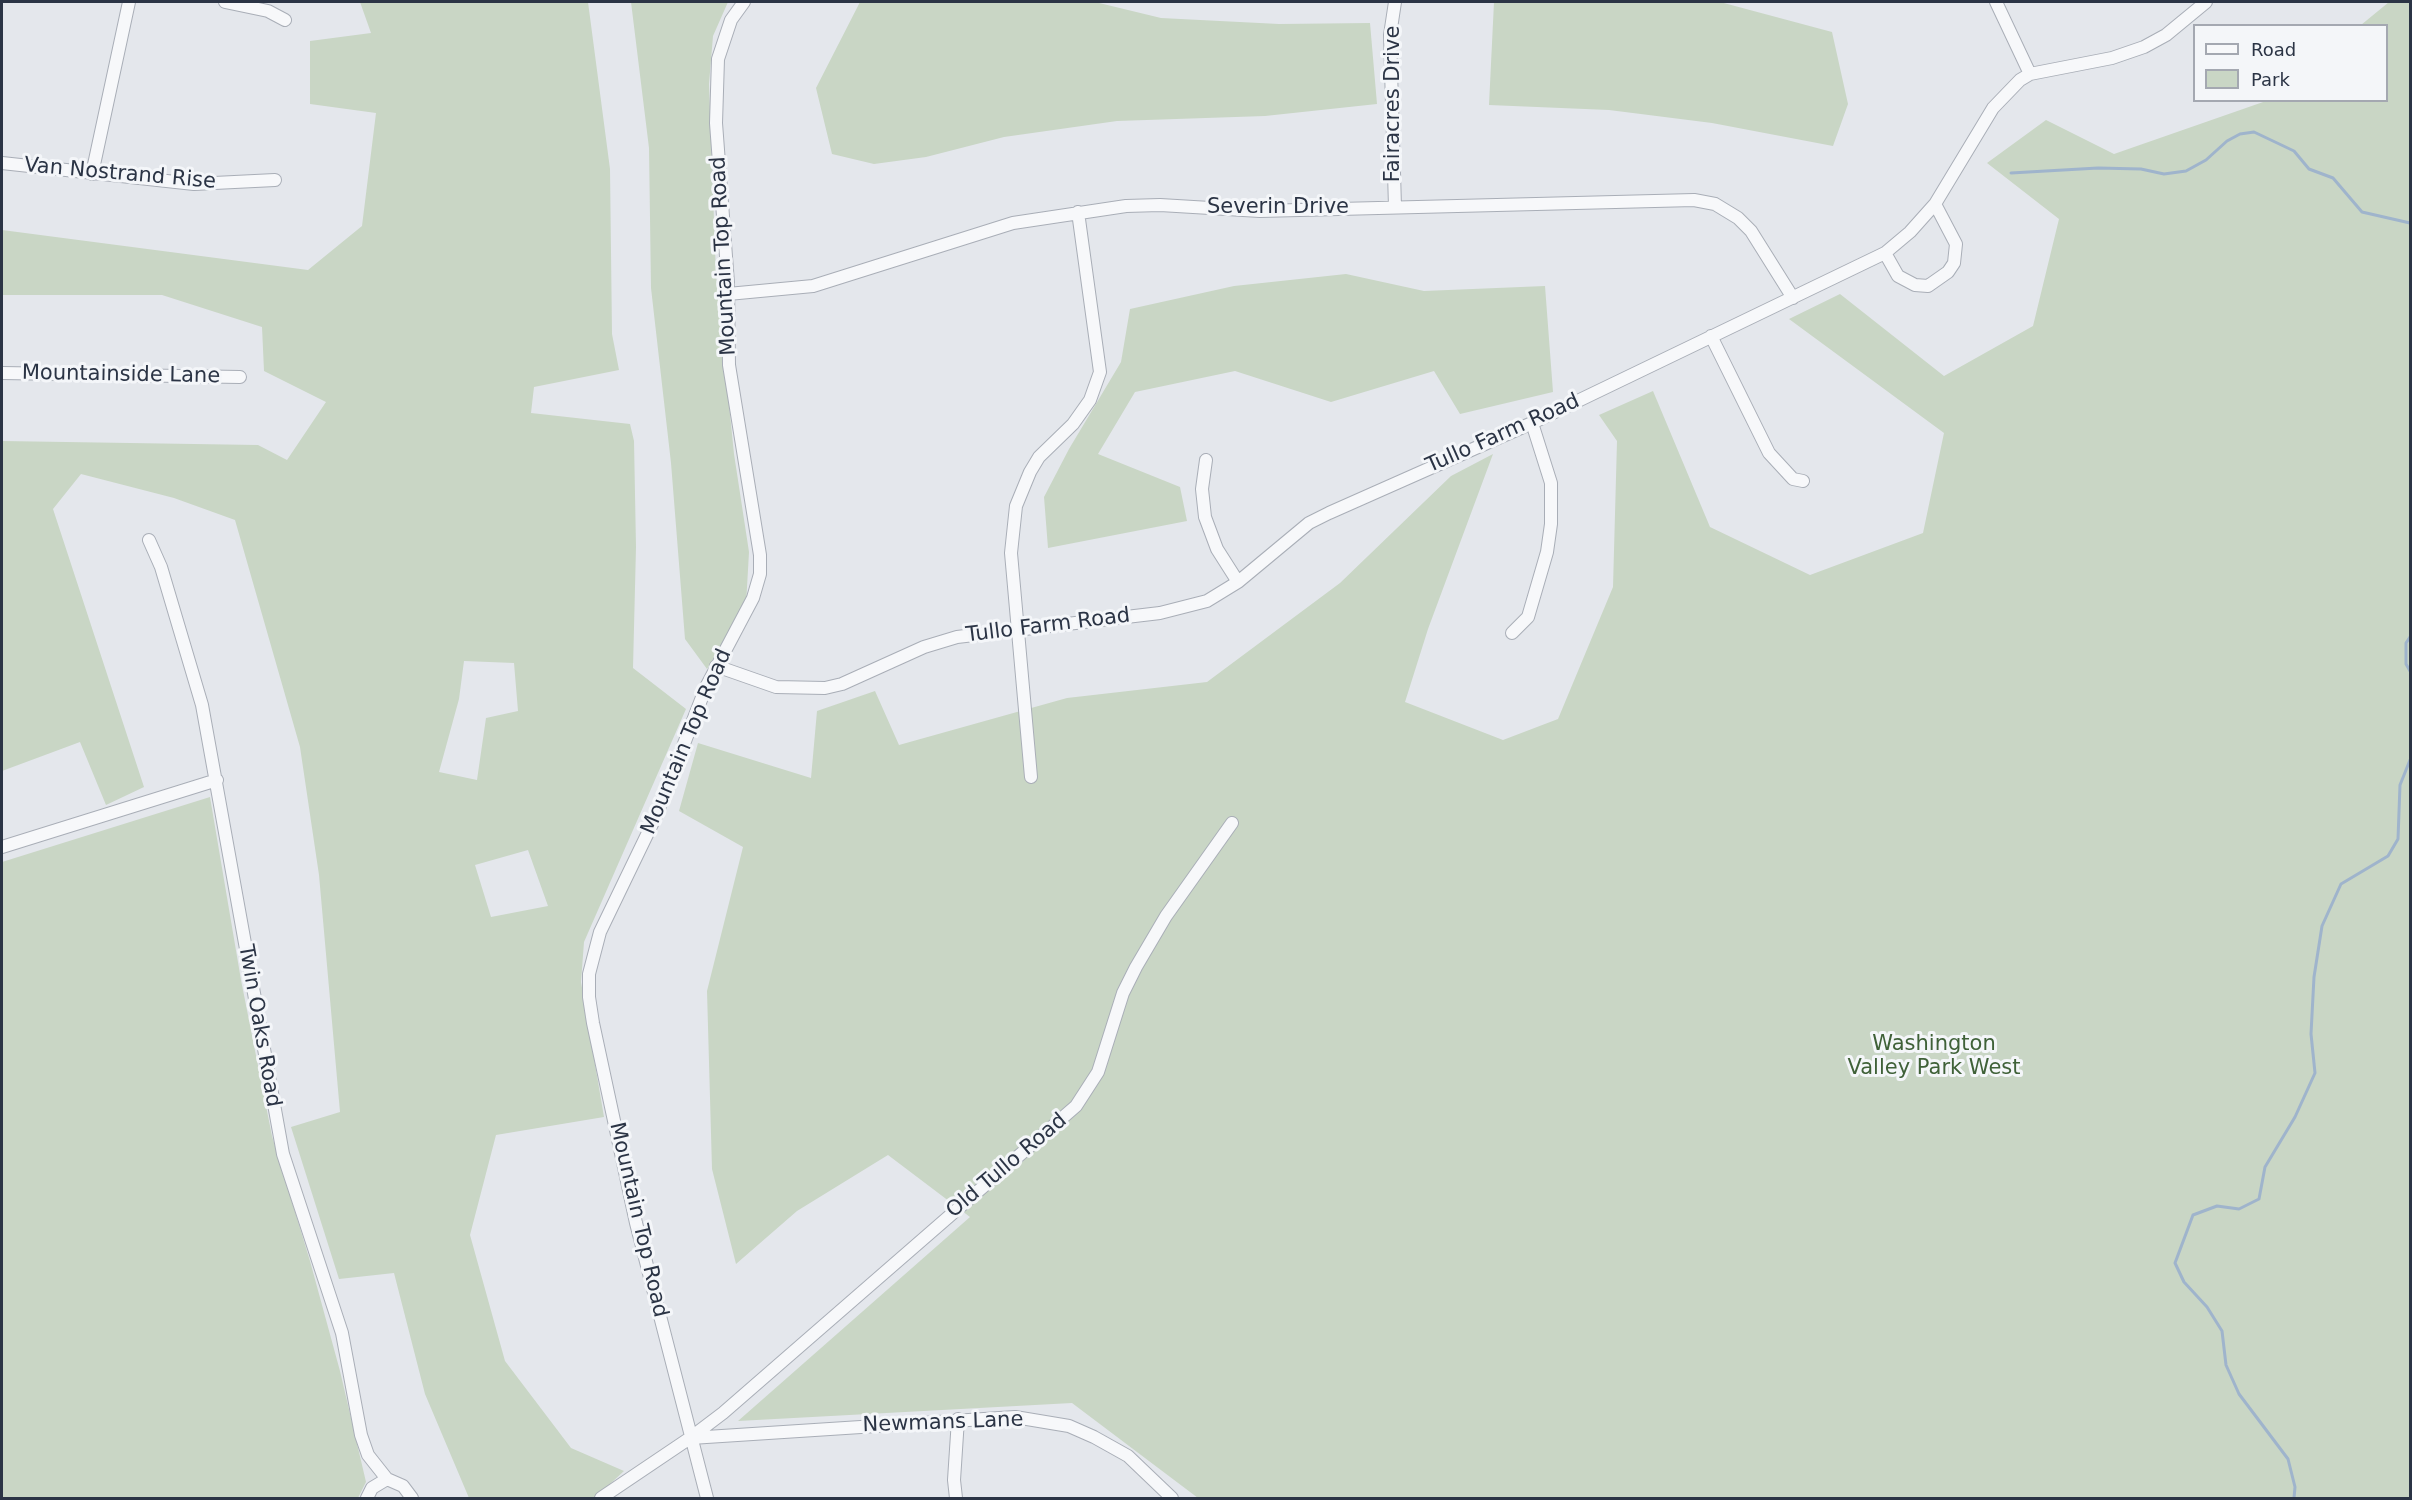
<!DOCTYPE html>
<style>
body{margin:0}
#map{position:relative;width:2412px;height:1500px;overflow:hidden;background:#e4e7ec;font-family:"DejaVu Sans",sans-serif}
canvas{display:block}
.frame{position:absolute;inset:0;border:3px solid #2b3445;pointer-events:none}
.legend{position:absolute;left:2193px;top:24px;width:195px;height:78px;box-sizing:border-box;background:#f4f6f9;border:2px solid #a4a8b1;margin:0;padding:8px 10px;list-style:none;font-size:18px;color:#2b3445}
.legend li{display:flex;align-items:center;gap:12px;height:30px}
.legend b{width:30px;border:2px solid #a4a8b1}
</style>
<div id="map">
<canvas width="2412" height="1500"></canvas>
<div class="frame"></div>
<ul class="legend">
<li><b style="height:8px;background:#f7f8fa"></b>Road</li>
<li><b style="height:16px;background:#c9d6c5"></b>Park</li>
</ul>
</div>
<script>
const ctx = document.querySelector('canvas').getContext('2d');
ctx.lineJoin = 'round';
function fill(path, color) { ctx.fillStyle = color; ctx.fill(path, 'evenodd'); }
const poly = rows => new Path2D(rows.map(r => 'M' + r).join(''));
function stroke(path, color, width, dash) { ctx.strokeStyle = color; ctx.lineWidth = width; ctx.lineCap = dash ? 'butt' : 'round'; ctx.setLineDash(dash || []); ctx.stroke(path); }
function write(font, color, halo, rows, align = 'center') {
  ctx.font = font + ' "DejaVu Sans",sans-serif'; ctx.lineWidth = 6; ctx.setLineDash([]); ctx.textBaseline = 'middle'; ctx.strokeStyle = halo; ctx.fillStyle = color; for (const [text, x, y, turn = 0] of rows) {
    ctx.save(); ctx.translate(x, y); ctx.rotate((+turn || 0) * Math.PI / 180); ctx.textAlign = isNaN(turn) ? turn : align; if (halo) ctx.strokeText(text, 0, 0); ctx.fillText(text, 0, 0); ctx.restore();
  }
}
const green = poly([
 [360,2,588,2,610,169,612,334,619,370,534,387,531,413,630,424,634,441,636,547,633,668,686,709,584,942,581,982,604,1117,496,1135,470,1235,505,1361,571,1448,624,1471,595,1498,469,1498,425,1394,394,1273,339,1279,291,1127,340,1112,319,875,300,747,235,520,174,498,81,474,53,509,144,787,106,805,80,742,2,771,2,441,258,445,287,460,326,402,264,371,262,327,162,295,2,295,2,230,308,270,362,226,376,113,310,104,310,41,371,33],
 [464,661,514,663,518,711,486,718,477,780,439,772,459,699],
 [528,850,548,906,491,917,475,865],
 [631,2,728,2,713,36,709,84,716,275,734,454,749,552,746,605,707,669,685,639,671,463,651,288,649,148],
 [860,2,1095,2,1161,18,1279,24,1370,23,1377,104,1265,116,1117,121,1004,137,926,157,874,164,832,154,816,88],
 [1494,2,1720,2,1832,32,1848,104,1833,146,1712,123,1609,110,1489,105],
 [2389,2,2410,2,2410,1498,1198,1498,1072,1403,738,1421,970,1217,888,1155,797,1211,736,1264,712,1169,707,991,743,847,679,811,698,743,811,778,817,711,875,691,899,745,1067,698,1207,682,1340,583,1451,476,1493,454,1428,629,1405,702,1503,740,1558,719,1613,587,1617,441,1599,415,1653,391,1710,527,1810,575,1923,533,1944,433,1789,319,1840,294,1944,376,2033,326,2059,219,1987,163,2046,120,2114,154,2266,101,2386,100,2386,26,2361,25],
 [1346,274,1424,291,1545,286,1553,392,1460,414,1434,371,1331,402,1235,371,1135,392,1098,454,1180,487,1187,521,1048,548,1044,497,1069,449,1121,362,1130,309,1234,286],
 [210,797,241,980,272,1136,310,1261,340,1371,366,1482,358,1498,2,1498,2,862]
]);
const stream = poly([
 [2011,173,2098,168,2141,169,2164,174,2186,171,2206,160,2227,141,2240,134,2254,132,2294,151,2309,169,2333,178,2362,212,2410,223],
 [2410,637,2406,643,2406,664,2410,671],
 [2294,1498,2295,1487,2288,1459,2239,1394,2226,1365,2222,1331,2207,1307,2184,1282,2175,1263,2193,1215,2217,1206,2239,1209,2259,1199,2265,1167,2295,1117,2315,1073,2311,1034,2314,977,2322,926,2341,884,2388,856,2398,839,2400,785,2410,760]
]);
const street = poly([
 [225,2,268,11,285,20],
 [1996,2,2030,74],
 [2,163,194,184,275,180],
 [92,174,129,2],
 [1395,207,1390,35,1395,2],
 [1885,253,1898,276,1915,285,1928,286,1948,272,1954,263,1956,244,1935,204],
 [728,294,813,286,1013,223,1126,206,1160,205,1260,211,1694,200,1715,204,1738,218,1751,231,1793,298],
 [1711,336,1769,453,1793,479,1803,481],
 [2,373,240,377],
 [1206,460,1202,489,1205,517,1217,549,1238,582],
 [149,540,161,567,202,705,283,1154,342,1333,361,1435,368,1455,387,1479],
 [1512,633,1528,617,1547,552,1551,524,1551,483,1532,423],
 [716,666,776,687,825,688,842,684,924,647,957,637,1160,613,1207,601,1238,582,1309,523,1329,513,1532,423,1885,253,1910,232,1935,204,1993,108,2020,80,2030,74,2112,58,2144,47,2166,35,2206,2],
 [1031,777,1011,553,1016,506,1030,472,1039,457,1073,424,1090,400,1100,372,1078,212],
 [2,847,217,780],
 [691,1438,1015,1417,1069,1426,1094,1437,1128,1456,1172,1498],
 [367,1498,372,1488,387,1479,403,1486,412,1498],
 [601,1498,690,1438,723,1413,1076,1106,1098,1072,1123,993,1136,967,1166,916,1232,823],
 [707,1498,636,1223,593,1023,589,997,589,974,600,932,656,816,706,687,753,598,760,574,760,555,729,365,728,283,716,123,718,59,731,20,744,2],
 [956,1498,954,1480,958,1419]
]);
const streetNames = [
 ["Fairacres Drive",1394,104,-90],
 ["Van Nostrand Rise",120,174,5],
 ["Severin Drive",1278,208],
 ["Mountain Top Road",724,256,-93],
 ["Mountainside Lane",121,375,1],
 ["Tullo Farm Road",1503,434,-24],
 ["Tullo Farm Road",1048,626,-7],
 ["Mountain Top Road",687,742,-67],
 ["Twin Oaks Road",259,1026,80],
 ["Old Tullo Road",1007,1166,-40],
 ["Mountain Top Road",638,1220,77],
 ["Newmans Lane",943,1423,-2]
];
const parkNames = [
 ["Washington",1934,1045],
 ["Valley Park West",1934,1069]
];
fill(green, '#c9d6c5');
stroke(stream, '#9fb4cc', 3);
stroke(street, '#a9aeb7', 14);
stroke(street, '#f7f8fa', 12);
write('21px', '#2b3445', '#f4f6f9', streetNames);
write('21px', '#3f6138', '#f4f6f9', parkNames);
</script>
